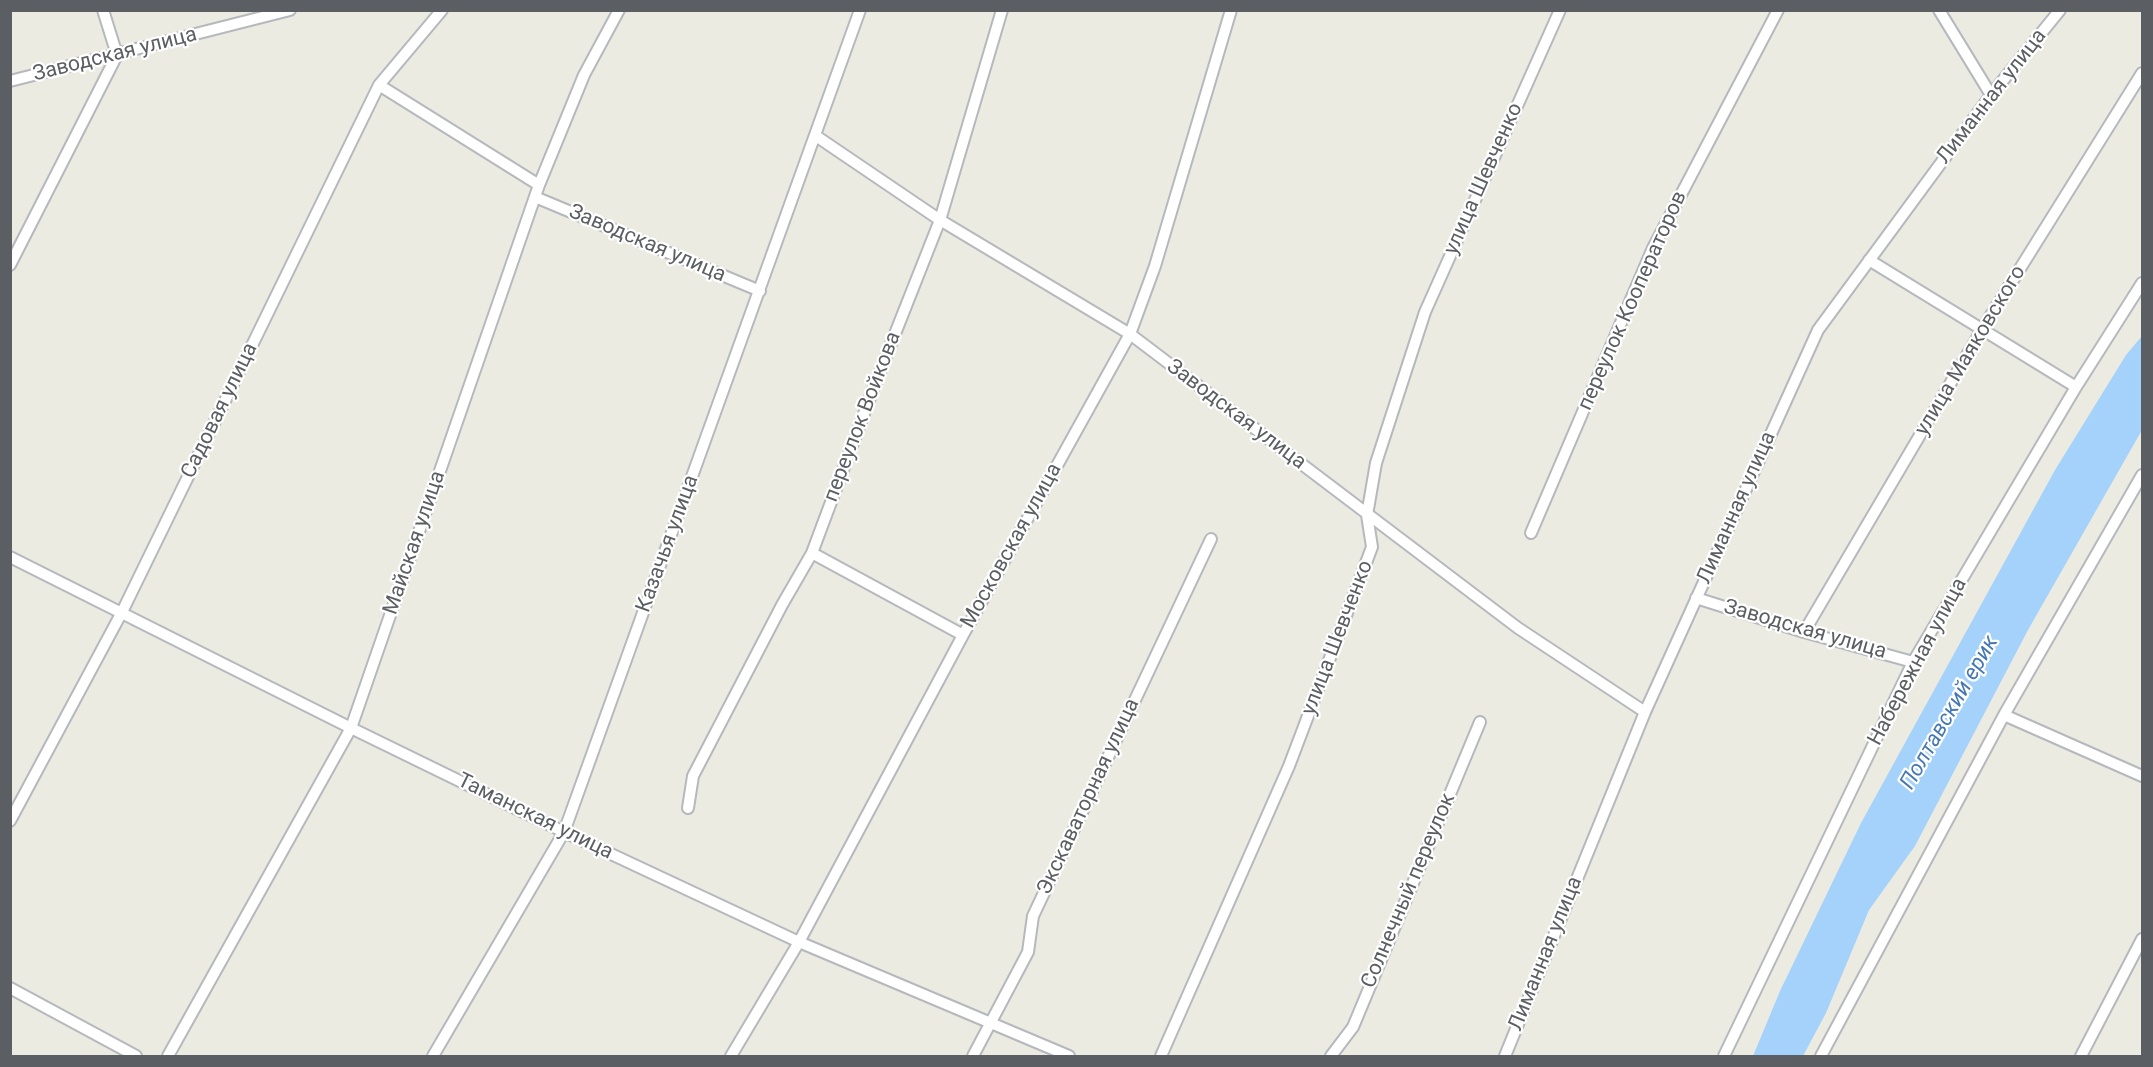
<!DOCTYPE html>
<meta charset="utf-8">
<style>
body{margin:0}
#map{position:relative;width:2153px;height:1067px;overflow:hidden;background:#ecebe2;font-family:Roboto,sans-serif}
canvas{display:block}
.frame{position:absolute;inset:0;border:12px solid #5b5e62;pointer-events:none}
</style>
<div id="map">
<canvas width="2153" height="1067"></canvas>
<div class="frame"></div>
</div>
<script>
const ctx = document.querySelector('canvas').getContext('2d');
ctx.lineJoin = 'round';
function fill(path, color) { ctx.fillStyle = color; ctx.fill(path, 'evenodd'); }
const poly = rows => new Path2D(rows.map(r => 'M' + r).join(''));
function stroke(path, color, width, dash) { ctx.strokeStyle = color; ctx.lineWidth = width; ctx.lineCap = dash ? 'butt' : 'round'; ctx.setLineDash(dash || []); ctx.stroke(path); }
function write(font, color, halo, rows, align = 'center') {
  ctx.font = font + ' Roboto,sans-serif'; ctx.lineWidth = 4.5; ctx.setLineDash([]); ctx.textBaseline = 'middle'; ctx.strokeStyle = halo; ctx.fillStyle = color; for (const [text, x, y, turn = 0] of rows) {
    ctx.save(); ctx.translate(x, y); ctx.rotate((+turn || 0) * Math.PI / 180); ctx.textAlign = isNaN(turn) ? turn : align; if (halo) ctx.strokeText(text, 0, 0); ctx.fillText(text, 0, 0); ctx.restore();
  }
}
const water = poly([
 [2142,336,2142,430,2028,630,1915,846,1869,910,1826,1013,1803,1056,1753,1056,1780,991,1861,823,2055,470,2126,355]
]);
const minor = poly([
 [1939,10,1991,95],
 [10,81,290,10],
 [379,85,539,185],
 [816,136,940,220,1130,334,1518,628,1645,712],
 [535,197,760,291],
 [1869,260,2076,387],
 [10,265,117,55,103,10],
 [1531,533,1653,248,1778,10],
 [812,553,963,635],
 [10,557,351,728,564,832,799,942,1069,1056],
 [1696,598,1804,632,1913,662],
 [1804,632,1983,328,2142,73],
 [2004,715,2142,776],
 [688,808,693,776,782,605,812,553,874,387,940,220,1002,10],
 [10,821,122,612,379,85,442,10],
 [10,988,136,1056],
 [168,1056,351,728,539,185,584,75,619,10],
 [433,1056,564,832,860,10],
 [731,1056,799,942,963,635,1130,334,1155,266,1231,10],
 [973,1056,1028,952,1033,916,1211,539],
 [1161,1056,1289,766,1372,547,1367,515,1376,463,1425,312,1560,10],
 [1331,1056,1353,1027,1480,722],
 [1505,1056,1645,712,1818,330,1991,95,2060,10],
 [1724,1056,1913,662,2076,387,2142,283],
 [1821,1056,2004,715,2142,475],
 [2081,1056,2142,939]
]);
const streetNames = [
 ["Заводская улица",115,55,-14],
 ["Лиманная улица",1992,97,-52],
 ["улица Шевченко",1484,179,-66],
 ["Заводская улица",647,244,23],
 ["переулок Кооператоров",1633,301,-66],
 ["улица Маяковского",1971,351,-59],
 ["Садовая улица",220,411,-64],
 ["Заводская улица",1236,415,37],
 ["переулок Войкова",863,417,-69],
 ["Лиманная улица",1737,508,-66],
 ["Майская улица",415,543,-71],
 ["Казачья улица",668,544,-70],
 ["Московская улица",1012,546,-61],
 ["Заводская улица",1805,630,16],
 ["улица Шевченко",1338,638,-69],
 ["Набережная улица",1918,662,-62],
 ["Экскаваторная улица",1089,797,-65],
 ["Таманская улица",535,817,26],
 ["Солнечный переулок",1409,891,-67],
 ["Лиманная улица",1546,954,-68]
];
const waterNames = [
 ["Полтавский ерик",1950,713,-60]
];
fill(water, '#a5d2fa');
stroke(minor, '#b5b8bc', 14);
stroke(minor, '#fff', 10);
write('21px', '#5b5e62', '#fff', streetNames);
write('italic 22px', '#4678b3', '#fff', waterNames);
</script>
